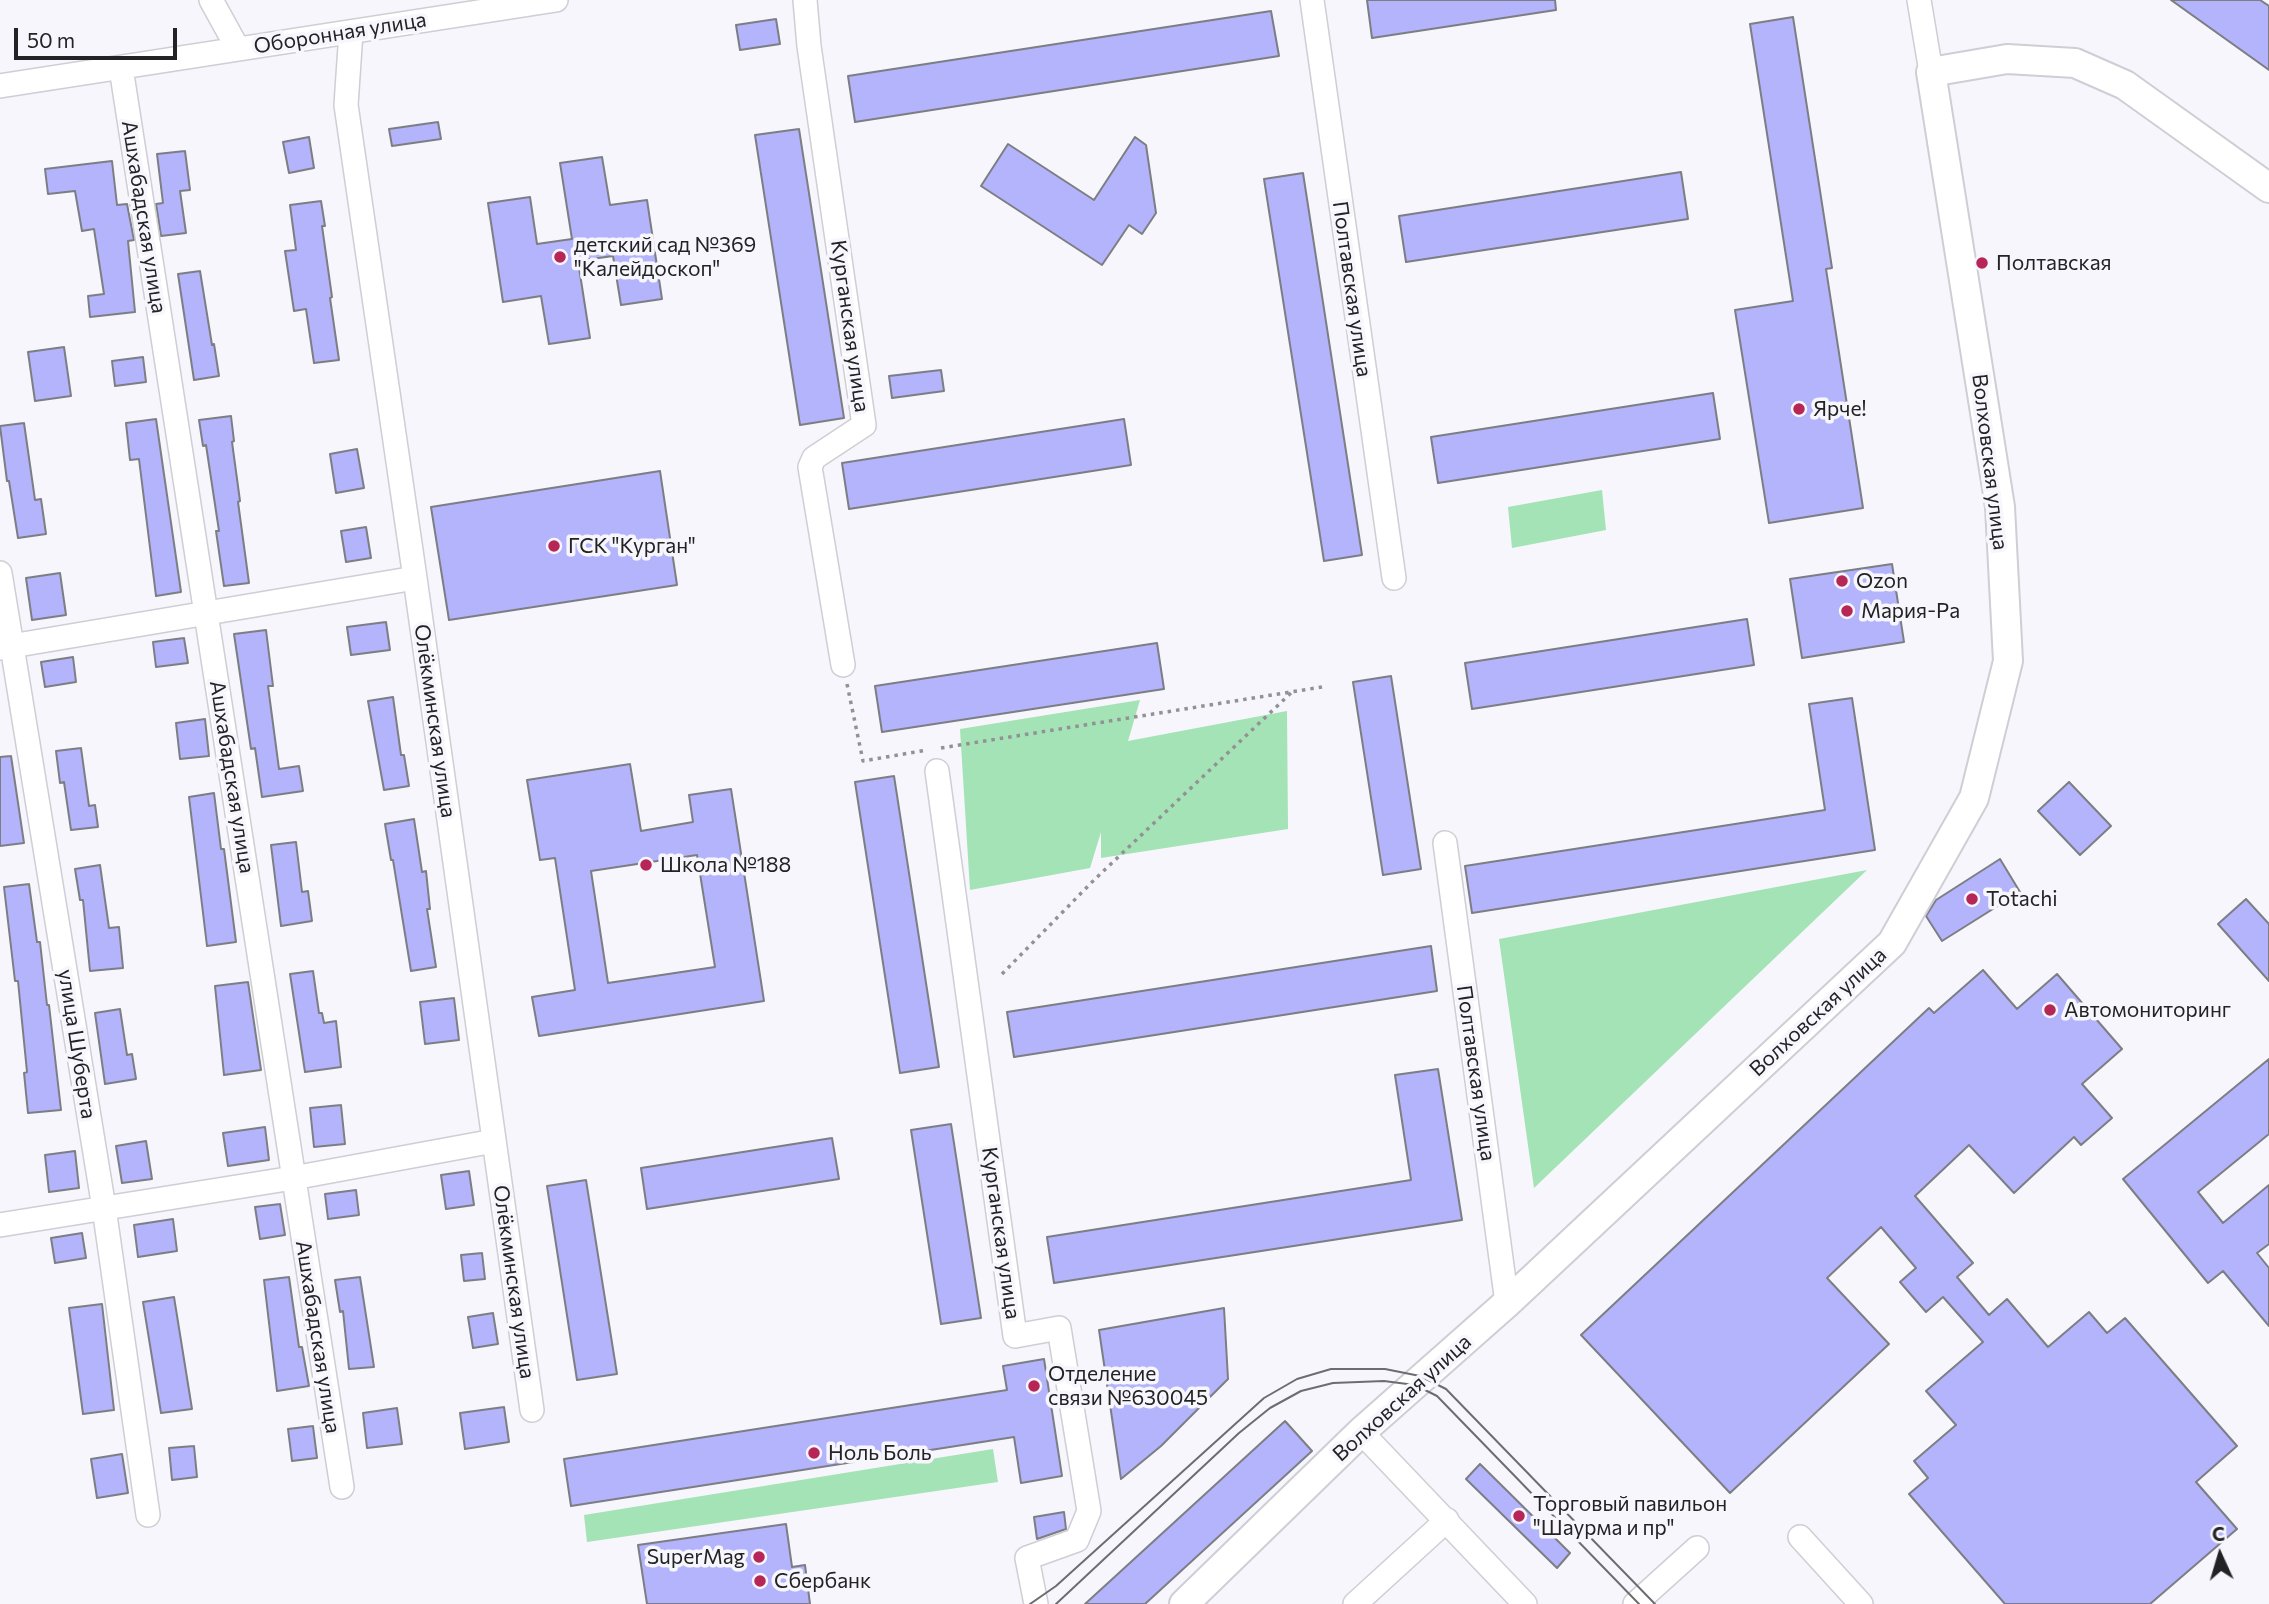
<!DOCTYPE html>
<meta charset="utf-8">
<style>
body{margin:0}
#map{position:relative;width:2269px;height:1604px;overflow:hidden;background:#f6f6fc;font-family:Commissioner,sans-serif}
canvas{display:block}
.north{position:absolute;left:2185px;top:1520px;width:70px;height:70px;-webkit-text-stroke:5px #f6f6fc;paint-order:stroke;rotate:356deg;font-size:19px;font-weight:700;line-height:28px;text-align:center;color:#232325}
.north::after{content:'';display:block;margin:auto;width:24px;height:32px;background:#232325;clip-path:polygon(50% 0,100% 100%,50% 72%,0 100%)}
.scale{position:absolute;left:14px;top:28px;width:163px;height:32px;box-sizing:border-box;border:4px solid #232325;border-top:0;padding-left:9px;font-size:21px;line-height:24px;white-space:nowrap;color:#232325;-webkit-text-stroke:5px #f6f6fc;paint-order:stroke}
</style>
<div id="map">
<canvas width="2269" height="1604"></canvas>
<div class="north">С</div>
<div class="scale">50 m</div>
</div>
<script>
const ctx = document.querySelector('canvas').getContext('2d');
ctx.lineJoin = 'round';
function fill(path, color) { ctx.fillStyle = color; ctx.fill(path, 'evenodd'); }
const poly = rows => new Path2D(rows.map(r => 'M' + r).join(''));
function stroke(path, color, width, dash) { ctx.strokeStyle = color; ctx.lineWidth = width; ctx.lineCap = dash ? 'butt' : 'round'; ctx.setLineDash(dash || []); ctx.stroke(path); }
function write(font, color, halo, rows, align = 'center') {
  ctx.font = font + ' Commissioner,sans-serif'; ctx.lineWidth = 7; ctx.setLineDash([]); ctx.textBaseline = 'middle'; ctx.strokeStyle = halo; ctx.fillStyle = color; for (const [text, x, y, turn = 0] of rows) {
    ctx.save(); ctx.translate(x, y); ctx.rotate((+turn || 0) * Math.PI / 180); ctx.textAlign = isNaN(turn) ? turn : align; if (halo) ctx.strokeText(text, 0, 0); ctx.fillText(text, 0, 0); ctx.restore();
  }
}
const green = poly([
 [1602,490,1606,530,1512,548,1508,507],
 [1140,700,1128,741,1287,711,1288,829,1101,858,1101,832,1090,868,970,890,960,729],
 [1867,870,1534,1188,1499,939],
 [993,1449,998,1482,587,1542,584,1515]
]);
const building = poly([
 [1367,0,1555,0,1556,10,1372,38,1367,0],
 [2171,0,2260,0,2269,6,2269,70,2171,0],
 [1271,11,1279,56,855,122,848,76,1271,11],
 [1793,17,1832,268,1826,269,1863,508,1769,523,1735,310,1793,301,1750,24,1793,17],
 [776,19,780,44,740,50,736,25,776,19],
 [438,122,441,139,392,146,389,129,438,122],
 [799,129,844,418,800,425,755,135,799,129],
 [309,137,314,168,289,173,283,142,309,137],
 [1135,137,1146,145,1156,213,1142,234,1129,225,1102,265,981,186,1008,144,1094,200,1135,137],
 [185,151,190,190,180,191,186,233,161,236,156,204,163,203,157,154,185,151],
 [602,157,610,205,647,200,662,299,621,305,613,256,578,261,590,338,549,344,541,296,503,302,488,203,530,197,537,244,572,239,560,163,602,157],
 [112,161,117,205,127,204,134,240,128,241,135,312,90,317,88,296,104,294,94,229,82,231,75,191,48,194,45,169,112,161],
 [1681,172,1688,219,1406,262,1399,216,1681,172],
 [1303,173,1362,555,1324,561,1264,179,1303,173],
 [321,201,325,226,322,226,332,297,330,298,339,360,314,363,306,309,294,311,285,251,296,250,290,205,321,201],
 [200,271,212,345,214,344,219,376,194,380,178,274,200,271],
 [64,347,71,396,35,401,28,352,64,347],
 [143,357,146,382,115,386,112,361,143,357],
 [941,370,944,391,892,398,889,376,941,370],
 [1713,393,1720,439,1438,483,1431,437,1713,393],
 [231,416,234,441,232,442,240,501,238,502,249,583,224,586,216,531,219,531,206,445,203,446,199,420,231,416],
 [156,419,181,592,156,596,139,459,130,460,126,423,156,419],
 [1124,419,1131,465,849,509,842,463,1124,419],
 [24,423,35,500,41,499,46,534,18,538,9,481,7,481,0,426,24,423],
 [357,449,364,488,336,493,330,454,357,449],
 [660,471,677,585,449,620,431,507,660,471],
 [366,527,371,558,346,562,341,531,366,527],
 [1892,564,1904,642,1802,658,1790,579,1892,564],
 [60,573,66,615,32,620,26,578,60,573],
 [1747,619,1754,665,1472,709,1465,663,1747,619],
 [386,622,390,650,351,655,347,627,386,622],
 [266,630,273,686,268,686,279,769,299,766,303,791,262,797,255,748,251,749,234,634,266,630],
 [184,638,188,663,156,667,153,642,184,638],
 [1157,643,1164,689,882,732,875,686,1157,643],
 [73,657,76,682,45,687,41,662,73,657],
 [1391,676,1421,869,1383,875,1353,682,1391,676],
 [393,697,401,755,404,755,409,786,384,790,368,701,393,697],
 [1852,698,1875,850,1472,913,1465,866,1825,810,1809,704,1852,698],
 [205,719,209,756,180,759,176,723,205,719],
 [81,748,89,806,95,805,98,827,71,830,64,782,60,783,56,751,81,748],
 [11,756,24,843,0,846,0,757,11,756],
 [630,764,641,831,693,822,689,795,731,789,764,1001,539,1036,532,997,575,990,555,858,540,860,527,780,630,764],
 [697,855,715,967,608,983,591,871,697,855],
 [894,776,939,1067,900,1073,855,782,894,776],
 [2069,782,2111,826,2080,855,2038,811,2069,782],
 [214,793,221,849,224,849,236,942,207,946,189,797,214,793],
 [414,819,422,872,426,871,430,909,427,909,436,967,411,971,393,860,391,860,385,824,414,819],
 [296,842,302,892,308,891,312,921,281,926,271,845,296,842],
 [2000,859,2020,892,1942,941,1926,916,1936,900,2000,859],
 [100,865,109,928,119,927,123,968,90,971,83,900,80,900,75,869,100,865],
 [29,884,37,942,40,942,47,1005,49,1005,61,1110,28,1113,24,1073,27,1072,18,981,15,981,4,887,29,884],
 [2246,899,2269,924,2269,981,2218,924,2246,899],
 [1431,946,1437,991,1014,1057,1007,1012,1431,946],
 [1983,970,2017,1009,2057,974,2122,1049,2082,1084,2112,1118,2081,1145,2074,1137,2014,1193,1969,1145,1915,1196,1973,1263,1957,1277,1989,1315,2007,1299,2048,1347,2089,1312,2107,1333,2125,1318,2237,1446,2196,1482,2237,1529,2150,1604,2005,1604,1909,1494,1928,1478,1914,1461,1956,1425,1926,1391,1983,1342,1943,1297,1926,1312,1900,1282,1916,1268,1881,1227,1827,1278,1889,1344,1730,1493,1581,1335,1929,1008,1934,1013,1983,970],
 [313,971,319,1013,322,1013,324,1023,336,1021,341,1067,305,1072,290,974,313,971],
 [248,982,261,1070,224,1075,215,986,248,982],
 [454,998,459,1040,425,1044,420,1002,454,998],
 [120,1009,127,1055,132,1054,136,1079,105,1084,95,1013,120,1009],
 [2269,1059,2269,1134,2198,1192,2223,1223,2269,1185,2269,1244,2257,1253,2269,1268,2269,1326,2223,1271,2208,1283,2123,1179,2269,1059],
 [1438,1069,1462,1220,1054,1283,1047,1237,1411,1180,1395,1075,1438,1069],
 [341,1105,345,1144,314,1147,310,1108,341,1105],
 [951,1124,981,1318,941,1324,911,1130,951,1124],
 [265,1127,269,1160,228,1166,223,1133,265,1127],
 [832,1138,839,1179,647,1209,641,1168,832,1138],
 [146,1141,152,1179,122,1183,116,1146,146,1141],
 [75,1151,79,1188,49,1192,45,1155,75,1151],
 [469,1171,474,1205,446,1209,441,1175,469,1171],
 [586,1180,617,1374,577,1380,547,1186,586,1180],
 [356,1190,359,1215,328,1219,325,1194,356,1190],
 [280,1204,285,1235,260,1239,255,1207,280,1204],
 [173,1219,177,1251,138,1257,134,1225,173,1219],
 [82,1233,86,1258,55,1263,51,1238,82,1233],
 [482,1253,485,1279,464,1281,461,1255,482,1253],
 [289,1277,299,1347,302,1347,309,1386,277,1391,264,1280,289,1277],
 [360,1277,374,1367,349,1369,343,1311,340,1312,335,1280,360,1277],
 [174,1297,192,1409,161,1413,143,1302,174,1297],
 [102,1304,114,1410,83,1414,69,1308,102,1304],
 [1224,1308,1228,1379,1161,1446,1121,1479,1099,1330,1224,1308],
 [493,1313,498,1344,473,1348,468,1317,493,1313],
 [1044,1359,1062,1476,1021,1483,1014,1437,571,1506,564,1459,1007,1390,1003,1366,1044,1359],
 [504,1407,509,1442,465,1449,460,1413,504,1407],
 [397,1408,402,1444,367,1448,363,1413,397,1408],
 [1285,1421,1312,1451,1145,1604,1085,1604,1285,1421],
 [313,1426,317,1458,292,1461,288,1429,313,1426],
 [194,1446,197,1477,172,1480,169,1448,194,1446],
 [122,1454,128,1493,97,1498,91,1459,122,1454],
 [1480,1464,1570,1553,1557,1568,1466,1479,1480,1464],
 [1064,1512,1066,1529,1037,1539,1034,1517,1064,1512],
 [786,1524,792,1567,805,1565,810,1604,647,1604,638,1545,786,1524]
]);
const path = poly([
 [847,684,863,761,927,750],
 [941,748,1322,687],
 [1002,974,1094,880,1292,692]
]);
const minor = poly([
 [211,0,238,49],
 [805,0,809,46,864,425,814,458,810,467,843,665],
 [1312,0,1394,578],
 [1919,0,1931,72],
 [351,32,346,105,415,578,532,1410],
 [121,68,342,1487],
 [0,86,556,0],
 [0,573,104,1208,148,1515],
 [0,648,415,578],
 [937,771,1015,1336,1059,1328,1089,1511,1077,1540,1027,1558,1036,1604],
 [1445,843,1507,1303],
 [0,1225,293,1178,494,1141],
 [1361,1432,1525,1604],
 [1800,1537,1861,1604],
 [1355,1604,1447,1520],
 [1635,1604,1697,1548]
]);
const major = poly([
 [1184,1604,1361,1432,1507,1303,1892,943,1974,798,2008,661,2000,507,1931,72,2007,59,2075,63,2125,85,2269,188]
]);
const tram = poly([
 [1030,1604,1056,1586,1264,1398,1297,1379,1331,1369,1385,1369,1420,1376,1446,1389,1655,1604],
 [1056,1604,1239,1433,1270,1408,1301,1391,1333,1383,1384,1381,1415,1385,1437,1396,1639,1604]
]);
const markers = [
 [560,257,7,"#b62758"],
 [1982,263,7,"#b62758"],
 [1799,409,7,"#b62758"],
 [554,546,7,"#b62758"],
 [1842,581,7,"#b62758"],
 [1847,611,7,"#b62758"],
 [646,865,7,"#b62758"],
 [1972,899,7,"#b62758"],
 [2050,1010,7,"#b62758"],
 [1034,1386,7,"#b62758"],
 [814,1453,7,"#b62758"],
 [1519,1516,7,"#b62758"],
 [759,1557,7,"#b62758"],
 [760,1581,7,"#b62758"]
];
const streetNames = [
 ["Оборонная улица",340,33,-9],
 ["Ашхабадская улица",144,217,81],
 ["Полтавская улица",1352,289,82],
 ["Курганская улица",850,326,82],
 ["Волховская улица",1990,462,83],
 ["Олёкминская улица",435,721,82],
 ["Ашхабадская улица",232,777,81],
 ["Волховская улица",1818,1012,-43],
 ["улица Шуберта",77,1044,81],
 ["Полтавская улица",1476,1073,82],
 ["Курганская улица",1001,1233,82],
 ["Олёкминская улица",514,1282,82],
 ["Ашхабадская улица",318,1337,81],
 ["Волховская улица",1402,1398,-42]
];
const poiNames = [
 ["детский сад №369",574,245],
 ["\"Калейдоскоп\"",574,269],
 ["Полтавская",1996,263],
 ["Ярче!",1813,409],
 ["ГСК \"Курган\"",568,546],
 ["Ozon",1856,581],
 ["Мария-Ра",1861,611],
 ["Школа №188",660,865],
 ["Totachi",1986,899],
 ["Автомониторинг",2064,1010],
 ["Отделение",1048,1374],
 ["связи №630045",1048,1398],
 ["Ноль Боль",828,1453],
 ["Торговый павильон",1533,1504],
 ["\"Шаурма и пр\"",1533,1528],
 ["SuperMag",745,1557,"right"],
 ["Сбербанк",774,1581]
];
fill(green, '#a4e3b5');
fill(building, '#b3b4fc');
stroke(building, '#7d7e83', 2);
stroke(minor, '#ceced4', 26);
stroke(major, '#ceced4', 32);
stroke(path, '#929296', 3.5, [3.5, 5]);
stroke(minor, '#fff', 23);
stroke(major, '#fff', 28);
stroke(tram, '#6d6d71', 2);
for (const [x, y, r, color] of markers) { const dot = new Path2D(); dot.arc(x, y, r, 0, 2 * Math.PI); ctx.fillStyle = color; ctx.fill(dot); stroke(dot, '#f6f6fc', 2.5); }
write('21px', '#232325', '#f6f6fc', streetNames);
write('21px', '#232325', '#f6f6fc', poiNames, 'left');
</script>
